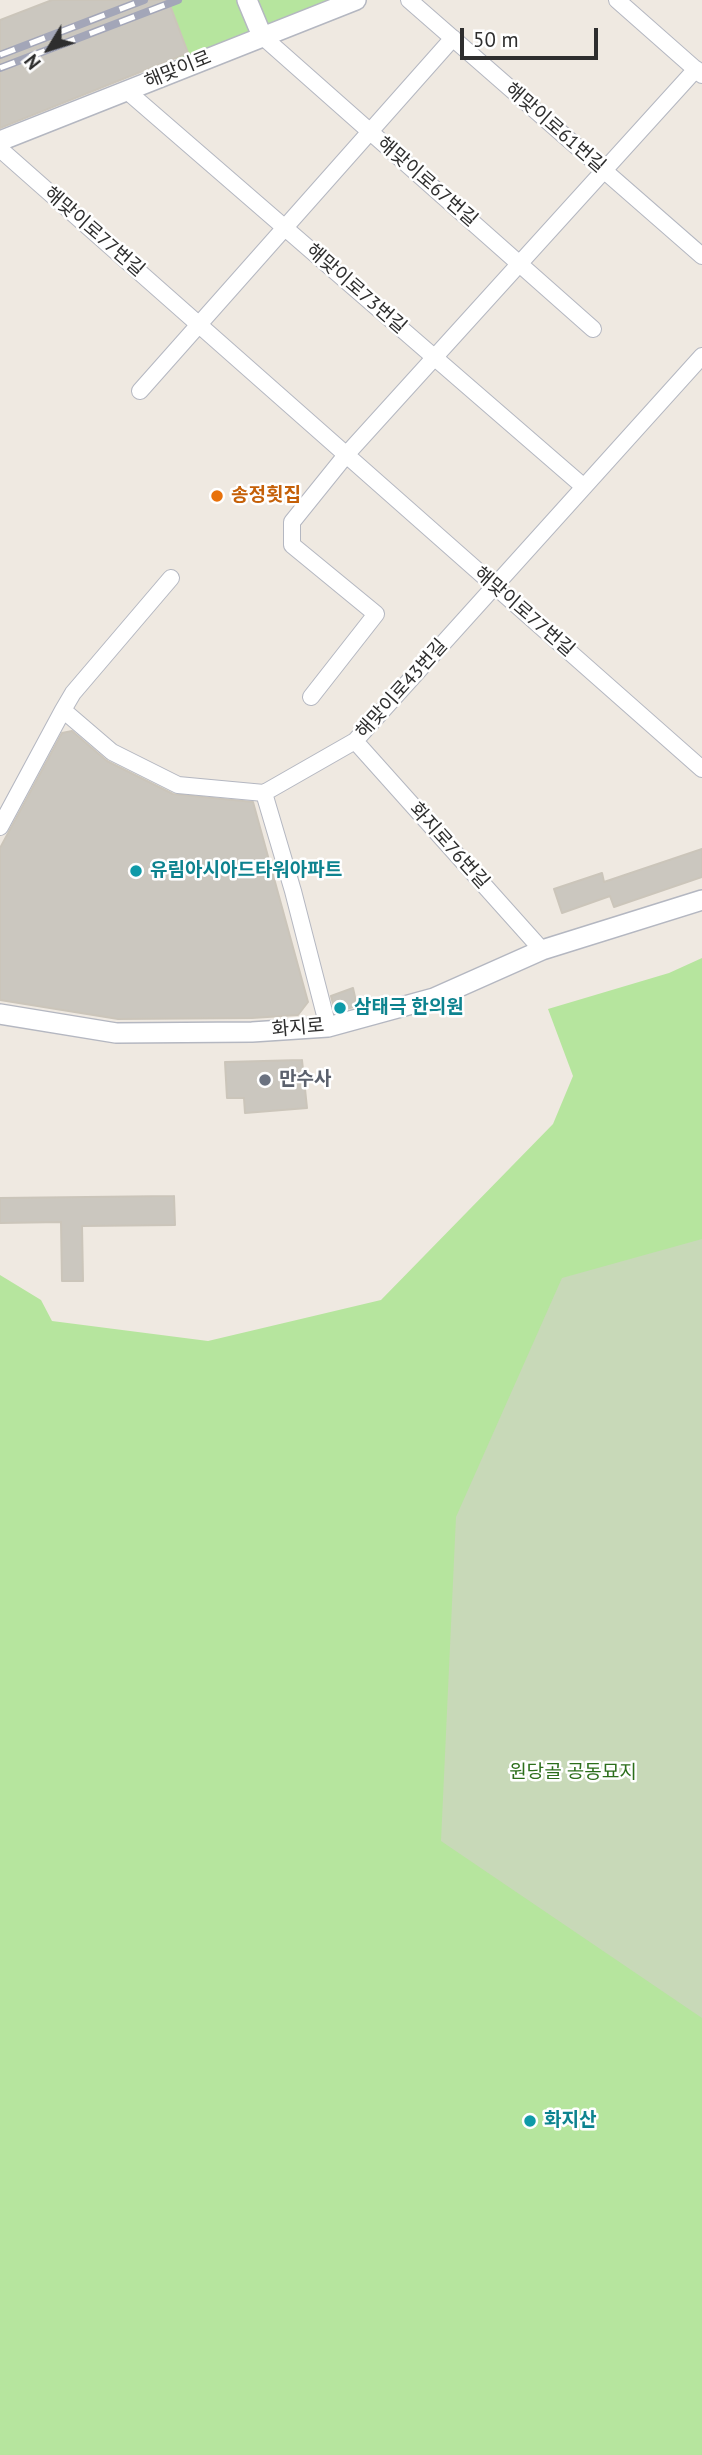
<!DOCTYPE html>
<meta charset="utf-8">
<style>
body{margin:0}
#map{position:relative;width:702px;height:2455px;overflow:hidden;background:#efe9e1;font-family:"PT Sans",sans-serif}
canvas{display:block}
.north{position:absolute;left:14px;top:14px;width:70px;height:70px;-webkit-text-stroke:5px #fff;paint-order:stroke;rotate:232deg;font-size:19px;font-weight:700;line-height:28px;text-align:center;color:#2e2e2e}
.north::after{content:'';display:block;margin:auto;width:24px;height:32px;background:#2e2e2e;clip-path:polygon(50% 0,100% 100%,50% 72%,0 100%)}
.scale{position:absolute;left:460px;top:28px;width:138px;height:32px;box-sizing:border-box;border:4px solid #2e2e2e;border-top:0;padding-left:9px;font-size:21px;line-height:24px;white-space:nowrap;color:#2e2e2e;-webkit-text-stroke:5px #fff;paint-order:stroke}
</style>
<div id="map">
<canvas width="702" height="2455"></canvas>
<div class="north">N</div>
<div class="scale">50 m</div>
</div>
<script>
const ctx = document.querySelector('canvas').getContext('2d');
ctx.lineJoin = 'round';
function fill(path, color) { ctx.fillStyle = color; ctx.fill(path, 'evenodd'); }
const poly = rows => new Path2D(rows.map(r => 'M' + r).join(''));
function stroke(path, color, width, dash) { ctx.strokeStyle = color; ctx.lineWidth = width; ctx.lineCap = dash ? 'butt' : 'round'; ctx.setLineDash(dash || []); ctx.stroke(path); }
function write(font, color, halo, rows, align = 'center') {
  ctx.font = font + ' "PT Sans","Noto Sans KR",sans-serif'; ctx.lineWidth = 5; ctx.setLineDash([]); ctx.textBaseline = 'middle'; ctx.strokeStyle = halo; ctx.fillStyle = color; for (const [text, x, y, turn = 0] of rows) {
    ctx.save(); ctx.translate(x, y); ctx.rotate((+turn || 0) * Math.PI / 180); ctx.textAlign = isNaN(turn) ? turn : align; if (halo) ctx.strokeText(text, 0, 0); ctx.fillText(text, 0, 0); ctx.restore();
  }
}
const green = poly([
 [157,0,341,0,180,70],
 [702,958,702,2455,0,2455,0,1275,41,1300,52,1321,208,1341,381,1300,553,1124,573,1076,548,1009,669,973]
]);
const cemetery = poly([
 [702,1239,702,2018,441,1841,456,1517,562,1278]
]);
const building = poly([
 [52,0,168,0,188,53,0,128,0,20,52,0],
 [72,731,107,761,173,794,253,802,308,1002,298,1015,252,1018,118,1019,0,1000,0,848,62,733,72,731],
 [702,849,702,877,614,907,610,896,562,913,554,889,602,873,604,882,702,849],
 [353,988,357,1006,335,1012,331,996,353,988],
 [302,1060,307,1108,245,1113,244,1098,227,1098,225,1062,302,1060],
 [174,1196,175,1225,82,1226,83,1281,62,1281,61,1222,0,1223,0,1198,174,1196]
]);
const minor = poly([
 [409,0,702,256],
 [617,0,702,75],
 [262,36,593,329],
 [127,91,584,487],
 [0,149,702,769],
 [140,391,453,38],
 [311,697,376,614,292,545,292,522,346,455,696,69],
 [63,710,73,693,171,578],
 [355,741,542,950],
 [264,793,293,891,328,1027],
 [0,827,63,710,112,752,178,785,264,793,355,741,702,356]
]);
const tertiary = poly([
 [247,0,262,36],
 [0,141,356,0],
 [0,1014,116,1033,252,1032,328,1027,434,998,542,950,702,900]
]);
const rail = poly([
 [0,55,144,0],
 [0,68,178,0]
]);
const markers = [
 [217,496,7,"#e8710a"],
 [136,871,7,"#0f9aa8"],
 [340,1008,7,"#0f9aa8"],
 [265,1080,7,"#6b7280"],
 [530,2121,7,"#0f9aa8"]
];
const streetNames = [
 ["해맞이로",178,70,-22],
 ["해맞이로61번길",555,128,41],
 ["해맞이로67번길",427,182,41],
 ["해맞이로77번길",94,232,41],
 ["해맞이로73번길",356,289,41],
 ["해맞이로77번길",524,612,41],
 ["해맞이로43번길",402,689,-48],
 ["화지로76번길",449,846,48],
 ["화지로",298,1028,-5]
];
const foodNames = [
 ["송정횟집",231,496]
];
const cultureNames = [
 ["유림아시아드타워아파트",150,871],
 ["삼태극 한의원",354,1008],
 ["화지산",544,2121]
];
const worshipNames = [
 ["만수사",279,1080]
];
const parkNames = [
 ["원당골 공동묘지",573,1773]
];
fill(green, '#b6e59e');
fill(cemetery, '#c8d9b8');
fill(building, '#cbc7bf');
stroke(building, '#cbc5ba', 2);
stroke(minor, '#b4b7c1', 18);
stroke(tertiary, '#b4b7c1', 22);
stroke(minor, '#fff', 16);
stroke(tertiary, '#fff', 19);
stroke(rail, '#a3a6b8', 8);
stroke(rail, '#fff', 5, [16]);
for (const [x, y, r, color] of markers) { const dot = new Path2D(); dot.arc(x, y, r, 0, 2 * Math.PI); ctx.fillStyle = color; ctx.fill(dot); stroke(dot, '#fff', 2.5); }
write('19px', '#2e2e2e', '#fff', streetNames);
write('bold 19px', '#c56008', '#fff', foodNames, 'left');
write('bold 19px', '#0d838f', '#fff', cultureNames, 'left');
write('bold 19px', '#5b616d', '#fff', worshipNames, 'left');
write('19px', '#2c6e1b', '#fff', parkNames);
</script>
